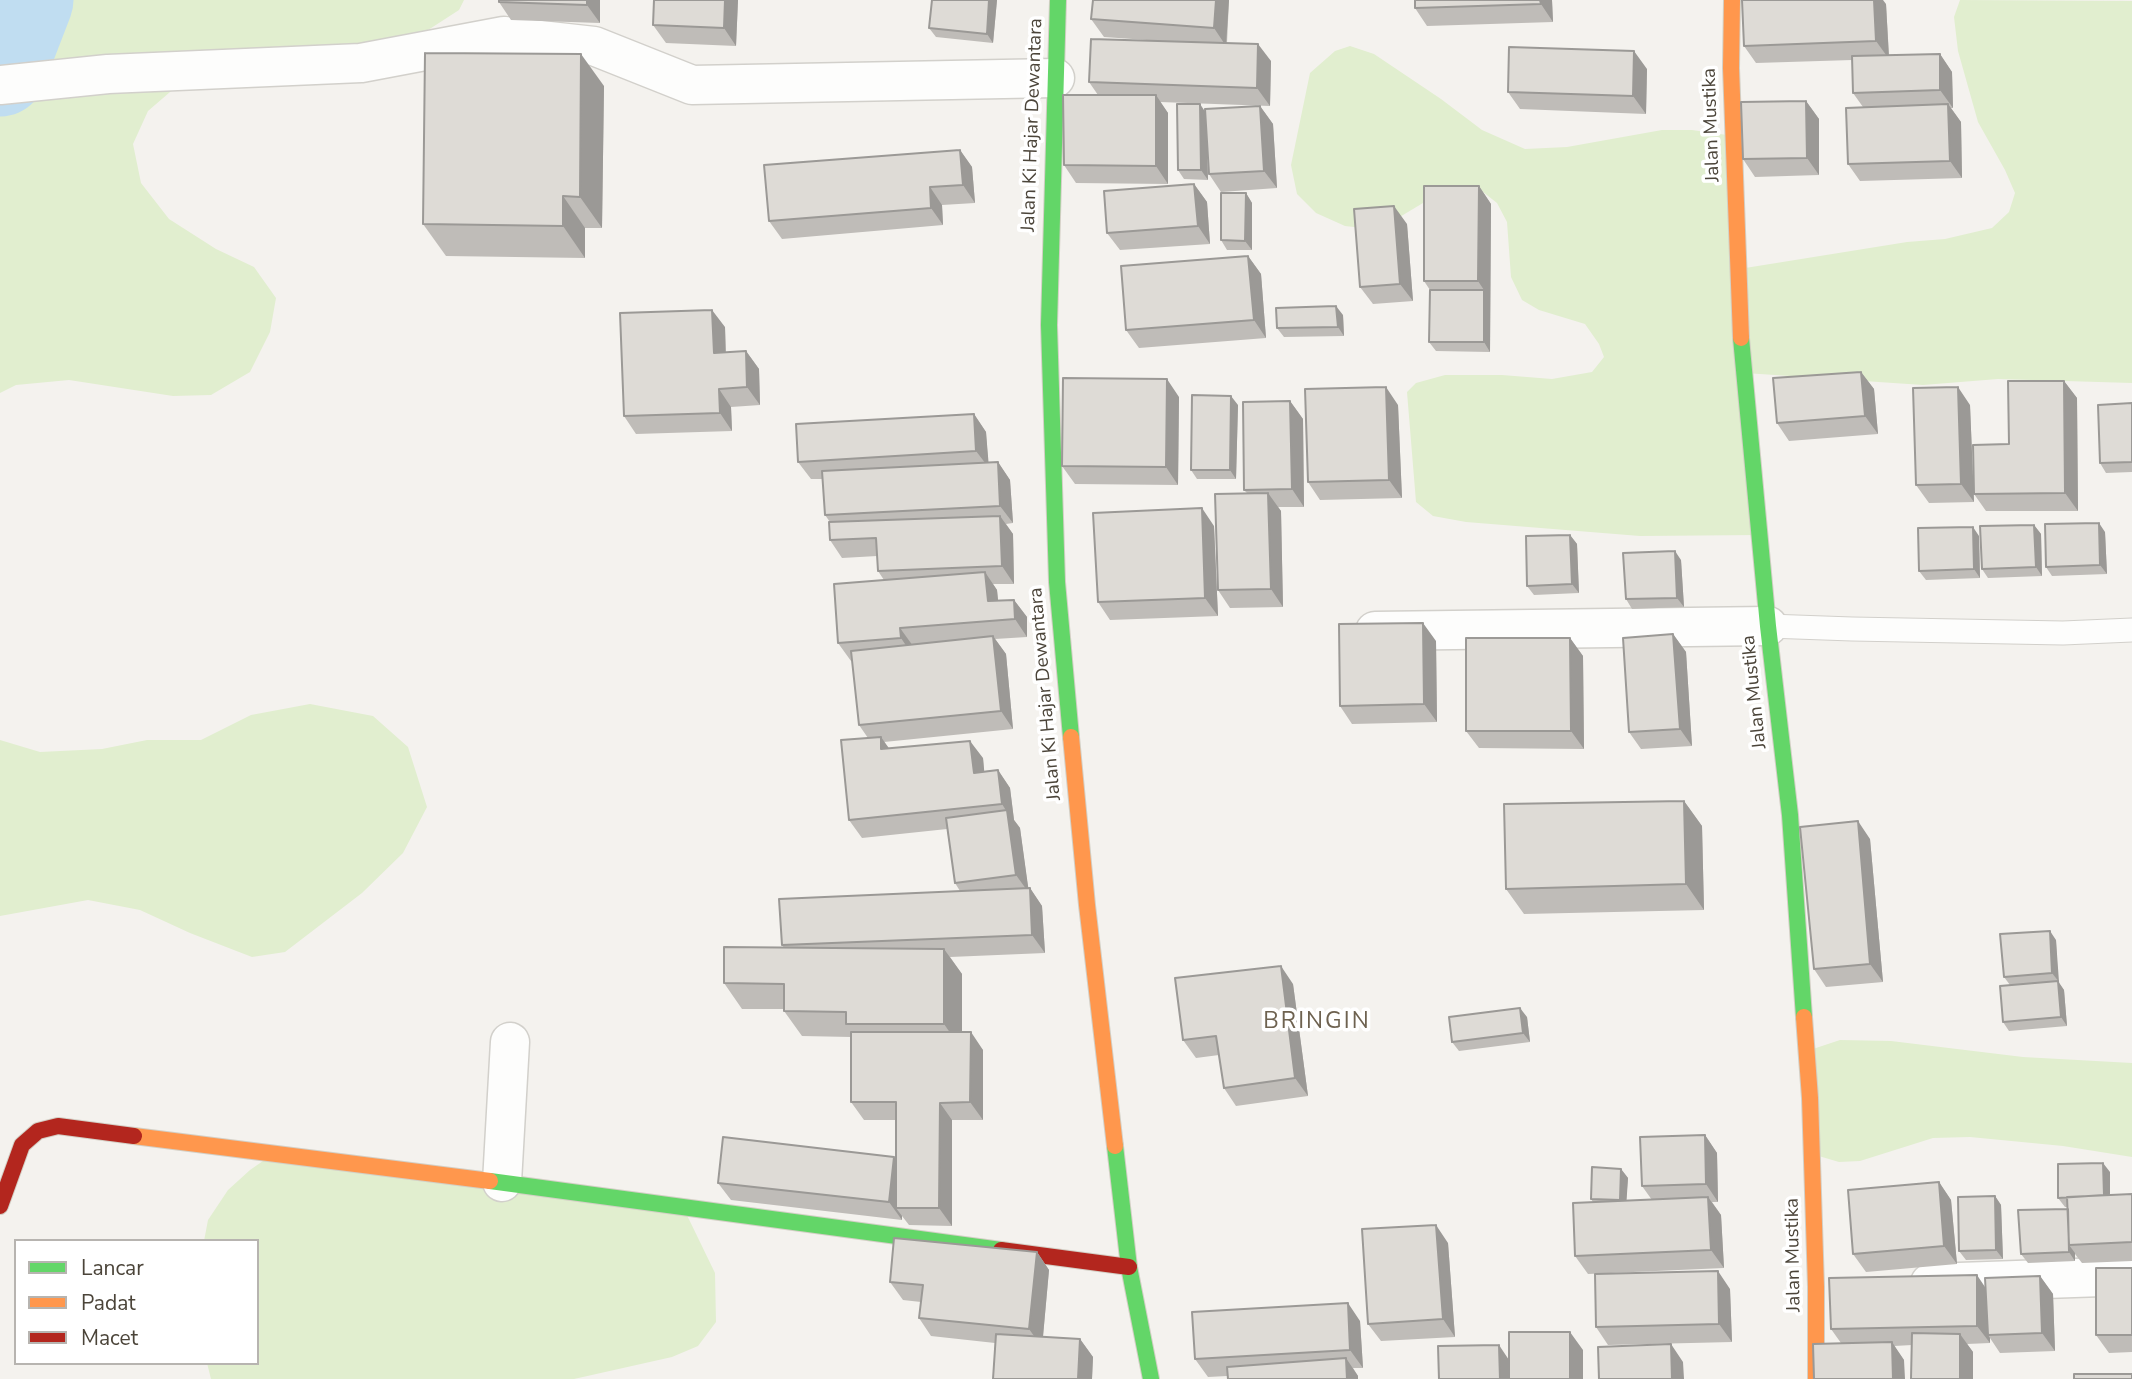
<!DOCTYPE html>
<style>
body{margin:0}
#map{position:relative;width:2132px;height:1379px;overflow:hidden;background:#f4f2ee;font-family:"Nunito Sans",sans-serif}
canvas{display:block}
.legend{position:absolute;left:14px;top:1239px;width:245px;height:126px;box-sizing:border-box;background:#fff;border:2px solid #b7b4b0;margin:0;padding:9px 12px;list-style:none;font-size:21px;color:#4b4439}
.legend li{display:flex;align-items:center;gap:14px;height:35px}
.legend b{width:35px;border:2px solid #b7b4b0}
</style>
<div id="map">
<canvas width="2132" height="1379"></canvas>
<ul class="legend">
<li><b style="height:9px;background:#63d668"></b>Lancar</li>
<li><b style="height:9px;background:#ff974d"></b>Padat</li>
<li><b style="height:9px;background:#b3261e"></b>Macet</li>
</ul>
</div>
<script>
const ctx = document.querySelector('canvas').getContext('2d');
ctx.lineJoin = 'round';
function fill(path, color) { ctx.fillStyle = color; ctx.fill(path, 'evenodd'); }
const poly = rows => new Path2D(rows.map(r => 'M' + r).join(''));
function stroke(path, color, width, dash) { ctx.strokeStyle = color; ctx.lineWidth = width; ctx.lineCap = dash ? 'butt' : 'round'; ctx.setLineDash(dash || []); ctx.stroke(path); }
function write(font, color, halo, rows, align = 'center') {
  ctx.font = font + ' "Nunito Sans",sans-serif'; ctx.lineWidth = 7; ctx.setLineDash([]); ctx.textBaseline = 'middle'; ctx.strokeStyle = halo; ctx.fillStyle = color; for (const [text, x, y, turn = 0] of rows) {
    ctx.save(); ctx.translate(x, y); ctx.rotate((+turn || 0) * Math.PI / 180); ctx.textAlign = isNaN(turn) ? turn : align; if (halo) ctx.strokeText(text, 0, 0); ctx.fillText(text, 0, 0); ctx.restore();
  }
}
const green = poly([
 [0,0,464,0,459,10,425,32,184,80,148,111,133,144,141,183,169,219,216,249,254,267,276,298,270,332,250,372,211,395,173,396,69,380,16,385,0,393],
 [1960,0,2132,1,2132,383,1998,379,1923,385,1745,373,1760,535,1640,536,1466,522,1433,516,1416,502,1407,392,1416,383,1445,375,1502,375,1552,379,1592,372,1604,357,1599,344,1585,324,1539,310,1522,300,1511,277,1507,222,1497,203,1478,188,1447,185,1428,200,1393,221,1363,228,1345,226,1316,213,1297,194,1291,165,1310,73,1335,51,1350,46,1374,54,1441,99,1482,130,1525,149,1567,147,1662,130,1692,130,1734,136,1739,269,1907,242,1945,239,1992,228,2009,212,2015,193,2005,170,1978,122,1958,51,1954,17],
 [310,704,373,716,408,747,427,807,403,853,362,893,285,952,252,957,190,933,140,910,88,900,0,916,0,740,40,752,102,749,147,740,201,740,251,715],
 [1840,1040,1891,1041,2023,1057,2132,1063,2132,1157,2063,1146,1970,1137,1933,1138,1860,1161,1839,1162,1812,1154,1807,1051],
 [273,1154,683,1207,715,1273,716,1322,698,1346,672,1357,574,1379,211,1379,207,1363,257,1363,257,1241,204,1241,208,1220,228,1190,250,1170]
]);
const river = poly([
 [0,70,27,0]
]);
const lane = poly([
 [1768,626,1852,629,2063,633,2132,630]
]);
const street = poly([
 [0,85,108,74,361,63,504,36,594,46,692,85,1055,78],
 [1375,631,1768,626],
 [502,1182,510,1042],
 [1930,1283,2132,1276]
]);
const fast = poly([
 [1058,0,1049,325,1057,582,1071,737],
 [1741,338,1768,626,1790,815,1804,1017],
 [1115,1146,1129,1267,1151,1379],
 [490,1181,1001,1250]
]);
const slow = poly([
 [1732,0,1731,68,1741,338],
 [1071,737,1087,905,1115,1146],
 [1804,1017,1810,1098,1816,1287,1816,1379],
 [134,1136,490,1181]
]);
const jam = poly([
 [0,1206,22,1145,38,1131,58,1126,134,1136],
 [1001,1250,1129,1267]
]);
const wall = poly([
 [600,0,600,23,511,20,499,2],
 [738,0,736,46,666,43,653,25],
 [932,0,997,0,993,43,936,37,929,28],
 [1093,0,1229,0,1227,43,1271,61,1270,106,1160,102,1168,113,1168,184,1076,183,1064,165,1098,95,1089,82,1161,41,1104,37,1091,19],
 [1552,0,1553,22,1427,26,1415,8],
 [1886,4,1889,55,1940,54,1952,72,1953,108,1951,108,1961,122,1962,178,1860,181,1848,164,1863,107,1853,93,1852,60,1756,63,1744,46],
 [1647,69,1646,114,1520,109,1508,92],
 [604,86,602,228,585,228,585,258,446,256,423,224],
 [1806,101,1819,119,1819,175,1755,177,1743,159],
 [1260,106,1273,124,1277,188,1221,192,1209,174,1207,148,1208,180,1184,179,1178,170,1205,110],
 [960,150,972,167,975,203,942,205,943,225,782,239,769,221],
 [1194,184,1207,202,1210,244,1120,250,1107,233],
 [1479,186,1491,204,1490,352,1436,351,1429,342,1430,290,1424,281],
 [1246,193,1252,203,1252,250,1227,250,1221,240],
 [1407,224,1413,301,1373,304,1360,287],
 [1248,256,1261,274,1266,338,1139,348,1126,330],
 [1343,315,1344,336,1284,337,1277,328],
 [725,327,726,352,746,351,759,369,760,405,731,407,732,431,636,434,624,416],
 [1861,372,1874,389,1878,434,1789,441,1777,423],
 [2064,381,2077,398,2078,511,1986,511,1974,494,2009,444],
 [1179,397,1178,485,1075,484,1062,466],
 [1290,401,1303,419,1304,507,1278,507,1281,511,1283,607,1230,608,1218,590,1247,493,1244,490],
 [2132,403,2132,472,2106,473,2100,463],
 [1238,405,1236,479,1197,479,1191,470],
 [1398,405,1402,498,1320,500,1308,482],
 [1970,405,1974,502,1929,503,1916,485],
 [974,414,986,432,988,462,998,462,1010,480,1013,523,1006,524,1013,534,1014,584,993,584,997,590,998,601,1014,600,1027,617,1027,637,995,639,1006,654,1013,729,884,742,889,749,983,758,984,771,998,770,1010,788,1014,820,1020,828,1028,888,1030,888,1042,906,1045,953,950,957,962,974,962,1032,983,1050,983,1120,952,1120,952,1226,909,1225,902,1216,902,1220,731,1200,718,1183,894,1157,896,1161,896,1120,864,1120,851,1102,851,1037,802,1036,784,1011,784,1009,742,1009,724,983,784,948,782,945,960,891,955,883,947,829,862,838,849,820,868,738,859,725,852,661,851,661,838,643,884,580,878,571,877,556,842,558,830,540,830,522,825,515,823,479,811,479,798,462],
 [2034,525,2041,534,2042,576,1988,578,1982,569],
 [1214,526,1218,616,1110,620,1098,602],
 [2105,532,2107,574,2052,576,2046,567],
 [1570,535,1577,544,1579,593,1534,595,1527,586],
 [1979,536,1980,578,1926,580,1919,571],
 [1681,560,1684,607,1632,609,1626,599],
 [1673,634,1686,652,1692,746,1641,749,1629,732],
 [1570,638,1583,656,1584,749,1479,748,1466,731],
 [1436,641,1437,722,1352,724,1340,706],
 [1684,801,1702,826,1704,910,1524,914,1506,889],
 [1870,839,1883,982,1826,987,1814,969],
 [2056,940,2058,982,2064,990,2067,1026,2009,1031,2003,1022,2010,985,2004,977],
 [1293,984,1308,1096,1236,1106,1224,1088,1219,1055,1196,1058,1183,1040],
 [1527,1017,1530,1042,1459,1051,1452,1042],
 [1705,1135,1717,1153,1718,1202,1712,1202,1721,1215,1724,1268,1588,1274,1575,1256,1593,1202,1591,1199,1621,1169,1628,1178,1626,1201,1652,1200,1642,1186],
 [2110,1172,2110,1195,2132,1194,2132,1261,2082,1263,2075,1254,2075,1261,2028,1263,2021,1254,2067,1209,2067,1207,2065,1207,2058,1198],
 [1939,1182,1951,1200,1957,1264,1866,1272,1853,1254],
 [1995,1196,2001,1205,2003,1259,1966,1260,1959,1251],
 [1448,1243,1455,1337,1381,1341,1368,1324],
 [1037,1252,1049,1270,1043,1337,1080,1339,1093,1357,1092,1379,993,1379,995,1343,931,1336,919,1318,921,1302,903,1300,890,1282],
 [2132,1268,2132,1352,2109,1353,2096,1335],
 [2040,1276,2053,1294,2055,1351,2000,1353,1990,1338,1990,1343,1967,1344,1973,1352,1912,1345,1894,1346,1904,1360,1841,1343,1831,1329,1986,1288],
 [1730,1289,1732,1342,1608,1345,1596,1327],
 [1360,1321,1363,1368,1353,1368,1358,1376,1227,1376,1208,1377,1195,1359]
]);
const shadedWall = poly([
 [587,0,600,0,600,23,587,5],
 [725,0,738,0,736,46,724,28],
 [989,0,997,0,993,43,987,34],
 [1216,0,1229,0,1226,46,1214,28],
 [1540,0,1552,0,1553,22,1541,4],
 [1874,0,1883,0,1886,4,1889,59,1876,41],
 [1258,44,1271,61,1270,106,1257,88],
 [1634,51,1647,69,1646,114,1633,96],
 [581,54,604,86,602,228,580,197],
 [1940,54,1952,72,1953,108,1940,90],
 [1156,95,1168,113,1168,184,1156,166],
 [1806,101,1819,119,1819,175,1807,158],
 [1200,104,1206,113,1208,180,1201,170],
 [1948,104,1961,122,1962,178,1950,161],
 [1260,106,1273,124,1277,188,1264,171],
 [960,150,972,167,975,203,963,185],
 [1194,184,1207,202,1210,244,1198,226],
 [1479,186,1491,204,1490,352,1484,342,1484,290,1478,281],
 [930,187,942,205,943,225,931,208],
 [1246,193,1252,203,1252,250,1245,241],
 [563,196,585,228,585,258,563,226],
 [1394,206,1407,224,1413,301,1400,284],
 [1248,256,1261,274,1266,338,1254,320],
 [1336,306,1343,315,1344,336,1338,327],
 [712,310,725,327,726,371,714,353],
 [746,351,759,369,760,405,747,387],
 [1861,372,1874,389,1878,434,1865,416],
 [1167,379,1179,397,1178,485,1166,467],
 [2064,381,2077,398,2078,511,2065,493],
 [1386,387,1398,405,1402,498,1389,480],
 [1958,387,1970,405,1974,502,1961,484],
 [719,389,731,407,732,431,720,413],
 [1231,396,1238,405,1236,479,1230,470],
 [1290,401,1303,419,1304,507,1292,489],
 [974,414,986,432,989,468,976,451],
 [998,462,1010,480,1013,523,1000,506],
 [1268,493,1281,511,1283,607,1271,589],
 [1202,508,1214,526,1218,616,1205,598],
 [1000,516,1013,534,1014,584,1002,566],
 [2099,523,2105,532,2107,574,2100,565],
 [2034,525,2041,534,2042,576,2036,567],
 [1973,527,1979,536,1980,578,1974,569],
 [1570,535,1577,544,1579,593,1572,584],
 [1675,551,1681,560,1684,607,1677,598],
 [985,572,997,590,1000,619,988,601],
 [1014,600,1027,617,1027,637,1015,619],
 [1423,623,1436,641,1437,722,1424,704],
 [900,628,913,646,913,656,901,638],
 [1673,634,1686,652,1692,746,1680,729],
 [993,636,1006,654,1013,729,1001,711],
 [1570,638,1583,656,1584,749,1571,731],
 [881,737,893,754,881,749],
 [970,741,983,758,986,790,974,773],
 [998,770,1010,788,1014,820,1020,828,1029,893,1016,875,1007,812,1002,804],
 [1684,801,1702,826,1704,910,1686,884],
 [1858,821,1870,839,1883,982,1870,964],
 [1030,888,1042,906,1045,953,1032,935],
 [2050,931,2056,940,2059,982,2052,973],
 [944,949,962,974,962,1050,944,1024],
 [1281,966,1293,984,1308,1096,1295,1078],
 [2058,981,2064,990,2067,1026,2061,1017],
 [1520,1008,1527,1017,1530,1042,1523,1033],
 [971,1032,983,1050,983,1120,970,1102],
 [940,1103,952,1120,952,1226,939,1208],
 [1705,1135,1717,1153,1718,1202,1706,1184],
 [894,1157,906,1175,896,1208,902,1216,902,1220,889,1202],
 [2103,1163,2110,1172,2110,1206,2104,1197],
 [1621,1169,1628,1178,1626,1209,1620,1200],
 [1939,1182,1951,1200,1957,1264,1944,1246],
 [1995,1196,2001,1205,2003,1259,1996,1250],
 [1708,1197,1721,1215,1724,1268,1711,1250],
 [2068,1209,2069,1245,2075,1253,2075,1261,2069,1252],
 [1436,1225,1448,1243,1455,1337,1443,1319],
 [1037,1252,1049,1270,1042,1347,1029,1329],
 [1718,1271,1730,1289,1732,1342,1719,1324],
 [1977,1275,1989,1293,1988,1335,1990,1338,1990,1343,1977,1326],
 [2040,1276,2053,1294,2055,1351,2042,1333],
 [1348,1303,1360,1321,1363,1368,1350,1350],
 [1570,1332,1583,1350,1583,1379,1570,1379],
 [1960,1334,1973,1352,1973,1379,1960,1379],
 [1080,1339,1093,1357,1092,1379,1078,1379],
 [1892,1342,1904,1360,1905,1379,1893,1379],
 [1671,1344,1683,1362,1684,1379,1672,1379],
 [1499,1345,1511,1363,1512,1379,1500,1379],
 [1346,1358,1358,1376,1358,1379,1347,1379]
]);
const building = poly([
 [499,0,587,0,587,5,499,2,499,0],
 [654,0,725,0,724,28,653,25,654,0],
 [932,0,989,0,987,34,929,28,932,0],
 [1093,0,1216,0,1214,28,1091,19,1093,0],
 [1415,0,1540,0,1541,4,1415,8,1415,0],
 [1742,0,1874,0,1876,41,1744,46,1742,0],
 [1091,39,1258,44,1257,88,1089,82,1091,39],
 [1509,47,1634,51,1633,96,1508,92,1509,47],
 [425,53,581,54,580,197,563,196,563,226,423,224,425,53],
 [1940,54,1940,90,1853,93,1852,56,1940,54],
 [1063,95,1156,95,1156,166,1064,165,1063,95],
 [1806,101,1807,158,1743,159,1741,102,1806,101],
 [1177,104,1200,104,1201,170,1178,170,1177,104],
 [1948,104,1950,161,1848,164,1846,108,1948,104],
 [1260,106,1264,171,1209,174,1205,109,1260,106],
 [960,150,963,185,930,187,931,208,769,221,764,165,960,150],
 [1194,184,1198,226,1107,233,1104,191,1194,184],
 [1424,186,1479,186,1478,281,1424,281,1424,186],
 [1221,193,1246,193,1245,241,1221,240,1221,193],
 [1394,206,1400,284,1360,287,1354,209,1394,206],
 [1248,256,1254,320,1126,330,1121,266,1248,256],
 [1430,290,1484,290,1484,342,1429,342,1430,290],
 [1336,306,1338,327,1277,328,1276,308,1336,306],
 [712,310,714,353,746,351,747,387,719,389,720,413,624,416,620,313,712,310],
 [1861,372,1865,416,1777,423,1773,378,1861,372],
 [1063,378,1167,379,1166,467,1062,466,1063,378],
 [2008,381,2064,381,2065,493,1974,494,1973,445,2009,444,2008,381],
 [1386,387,1389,480,1308,482,1305,389,1386,387],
 [1958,387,1961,484,1916,485,1913,388,1958,387],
 [1192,395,1231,396,1230,470,1191,470,1192,395],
 [1290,401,1292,489,1244,490,1243,402,1290,401],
 [2132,403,2132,462,2100,463,2098,405,2132,403],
 [974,414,976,451,798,462,796,424,974,414],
 [998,462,1000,506,825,515,822,471,998,462],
 [1268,493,1271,589,1218,590,1215,494,1268,493],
 [1202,508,1205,598,1098,602,1093,513,1202,508],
 [1000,516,1002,566,878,571,876,538,830,540,829,522,1000,516],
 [2099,523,2100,565,2046,567,2045,524,2099,523],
 [2034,525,2036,567,1982,569,1980,526,2034,525],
 [1973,527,1974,569,1919,571,1918,528,1973,527],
 [1570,535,1572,584,1527,586,1526,536,1570,535],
 [1675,551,1677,598,1626,599,1623,553,1675,551],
 [985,572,988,601,1014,600,1015,619,900,628,901,638,838,643,834,584,985,572],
 [1423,623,1424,704,1340,706,1339,624,1423,623],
 [1673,634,1680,729,1629,732,1623,638,1673,634],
 [993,636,1001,711,859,725,851,651,993,636],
 [1466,638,1570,638,1571,731,1466,731,1466,638],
 [881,737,881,749,970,741,974,773,998,770,1002,804,849,820,841,740,881,737],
 [1684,801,1686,884,1506,889,1504,804,1684,801],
 [1007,810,1016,875,955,883,946,818,1007,810],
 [1858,821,1870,964,1814,969,1800,827,1858,821],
 [1030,888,1032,935,782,945,779,899,1030,888],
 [2050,931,2052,973,2004,977,2000,934,2050,931],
 [724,947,944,949,944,1024,846,1024,846,1012,784,1011,784,984,724,983,724,947],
 [1281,966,1295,1078,1224,1088,1216,1036,1183,1040,1175,978,1281,966],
 [2058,981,2061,1017,2003,1022,2000,986,2058,981],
 [1520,1008,1523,1033,1452,1042,1449,1017,1520,1008],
 [851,1032,971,1032,970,1102,940,1103,939,1208,896,1208,896,1102,851,1102,851,1032],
 [1705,1135,1706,1184,1642,1186,1640,1137,1705,1135],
 [723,1137,894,1157,889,1202,718,1183,723,1137],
 [2103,1163,2104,1195,2058,1198,2058,1164,2103,1163],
 [1592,1167,1621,1169,1620,1200,1591,1199,1592,1167],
 [1939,1182,1944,1246,1853,1254,1848,1190,1939,1182],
 [2132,1194,2132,1242,2069,1245,2067,1197,2132,1194],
 [1995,1196,1996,1250,1959,1251,1958,1197,1995,1196],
 [1708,1197,1711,1250,1575,1256,1573,1203,1708,1197],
 [2068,1209,2069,1252,2021,1254,2018,1210,2068,1209],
 [1436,1225,1443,1319,1368,1324,1362,1229,1436,1225],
 [894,1238,1037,1252,1029,1329,919,1318,923,1285,890,1282,894,1238],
 [2096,1268,2132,1268,2132,1335,2096,1335,2096,1268],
 [1718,1271,1719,1324,1596,1327,1595,1274,1718,1271],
 [1977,1275,1977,1326,1831,1329,1829,1278,1977,1275],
 [2040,1276,2042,1333,1988,1335,1985,1278,2040,1276],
 [1348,1303,1350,1350,1195,1359,1192,1312,1348,1303],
 [1509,1332,1570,1332,1570,1379,1509,1379,1509,1332],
 [1912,1333,1960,1334,1960,1379,1911,1379,1912,1333],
 [996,1334,1080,1339,1078,1379,993,1379,996,1334],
 [1892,1342,1893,1379,1814,1379,1813,1344,1892,1342],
 [1671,1344,1672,1379,1599,1379,1598,1347,1671,1344],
 [1499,1345,1500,1379,1439,1379,1438,1346,1499,1345],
 [1346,1358,1347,1379,1228,1379,1227,1367,1346,1358],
 [2074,1374,2132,1374,2132,1379,2074,1379,2074,1374]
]);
const streetNames = [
 ["Jalan Ki Hajar Dewantara",1033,125,-88],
 ["Jalan Mustika",1712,125,-92],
 ["Jalan Mustika",1755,692,-96],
 ["Jalan Ki Hajar Dewantara",1046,694,-95],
 ["Jalan Mustika",1794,1255,-91]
];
const quarterNames = [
 ["BRINGIN",1317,1022]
];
fill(green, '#e1eecf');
stroke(river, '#c0ddf1', 93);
stroke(lane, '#d2d0cb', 25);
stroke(street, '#d2d0cb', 41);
stroke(fast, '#d3cfc5', 18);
stroke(slow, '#d3cfc5', 18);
stroke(jam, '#d3cfc5', 18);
stroke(lane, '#fdfdfc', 23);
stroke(street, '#fdfdfc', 38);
stroke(fast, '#63d668', 16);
stroke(slow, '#ff974d', 16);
stroke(jam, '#b3261e', 16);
fill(wall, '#bfbcb8');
fill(shadedWall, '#9b9996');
fill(building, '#dedbd6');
stroke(building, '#9b9996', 2);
write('19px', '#4b4439', '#fff', streetNames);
ctx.letterSpacing = '2px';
write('23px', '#6e6250', '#fff', quarterNames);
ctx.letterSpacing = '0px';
</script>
